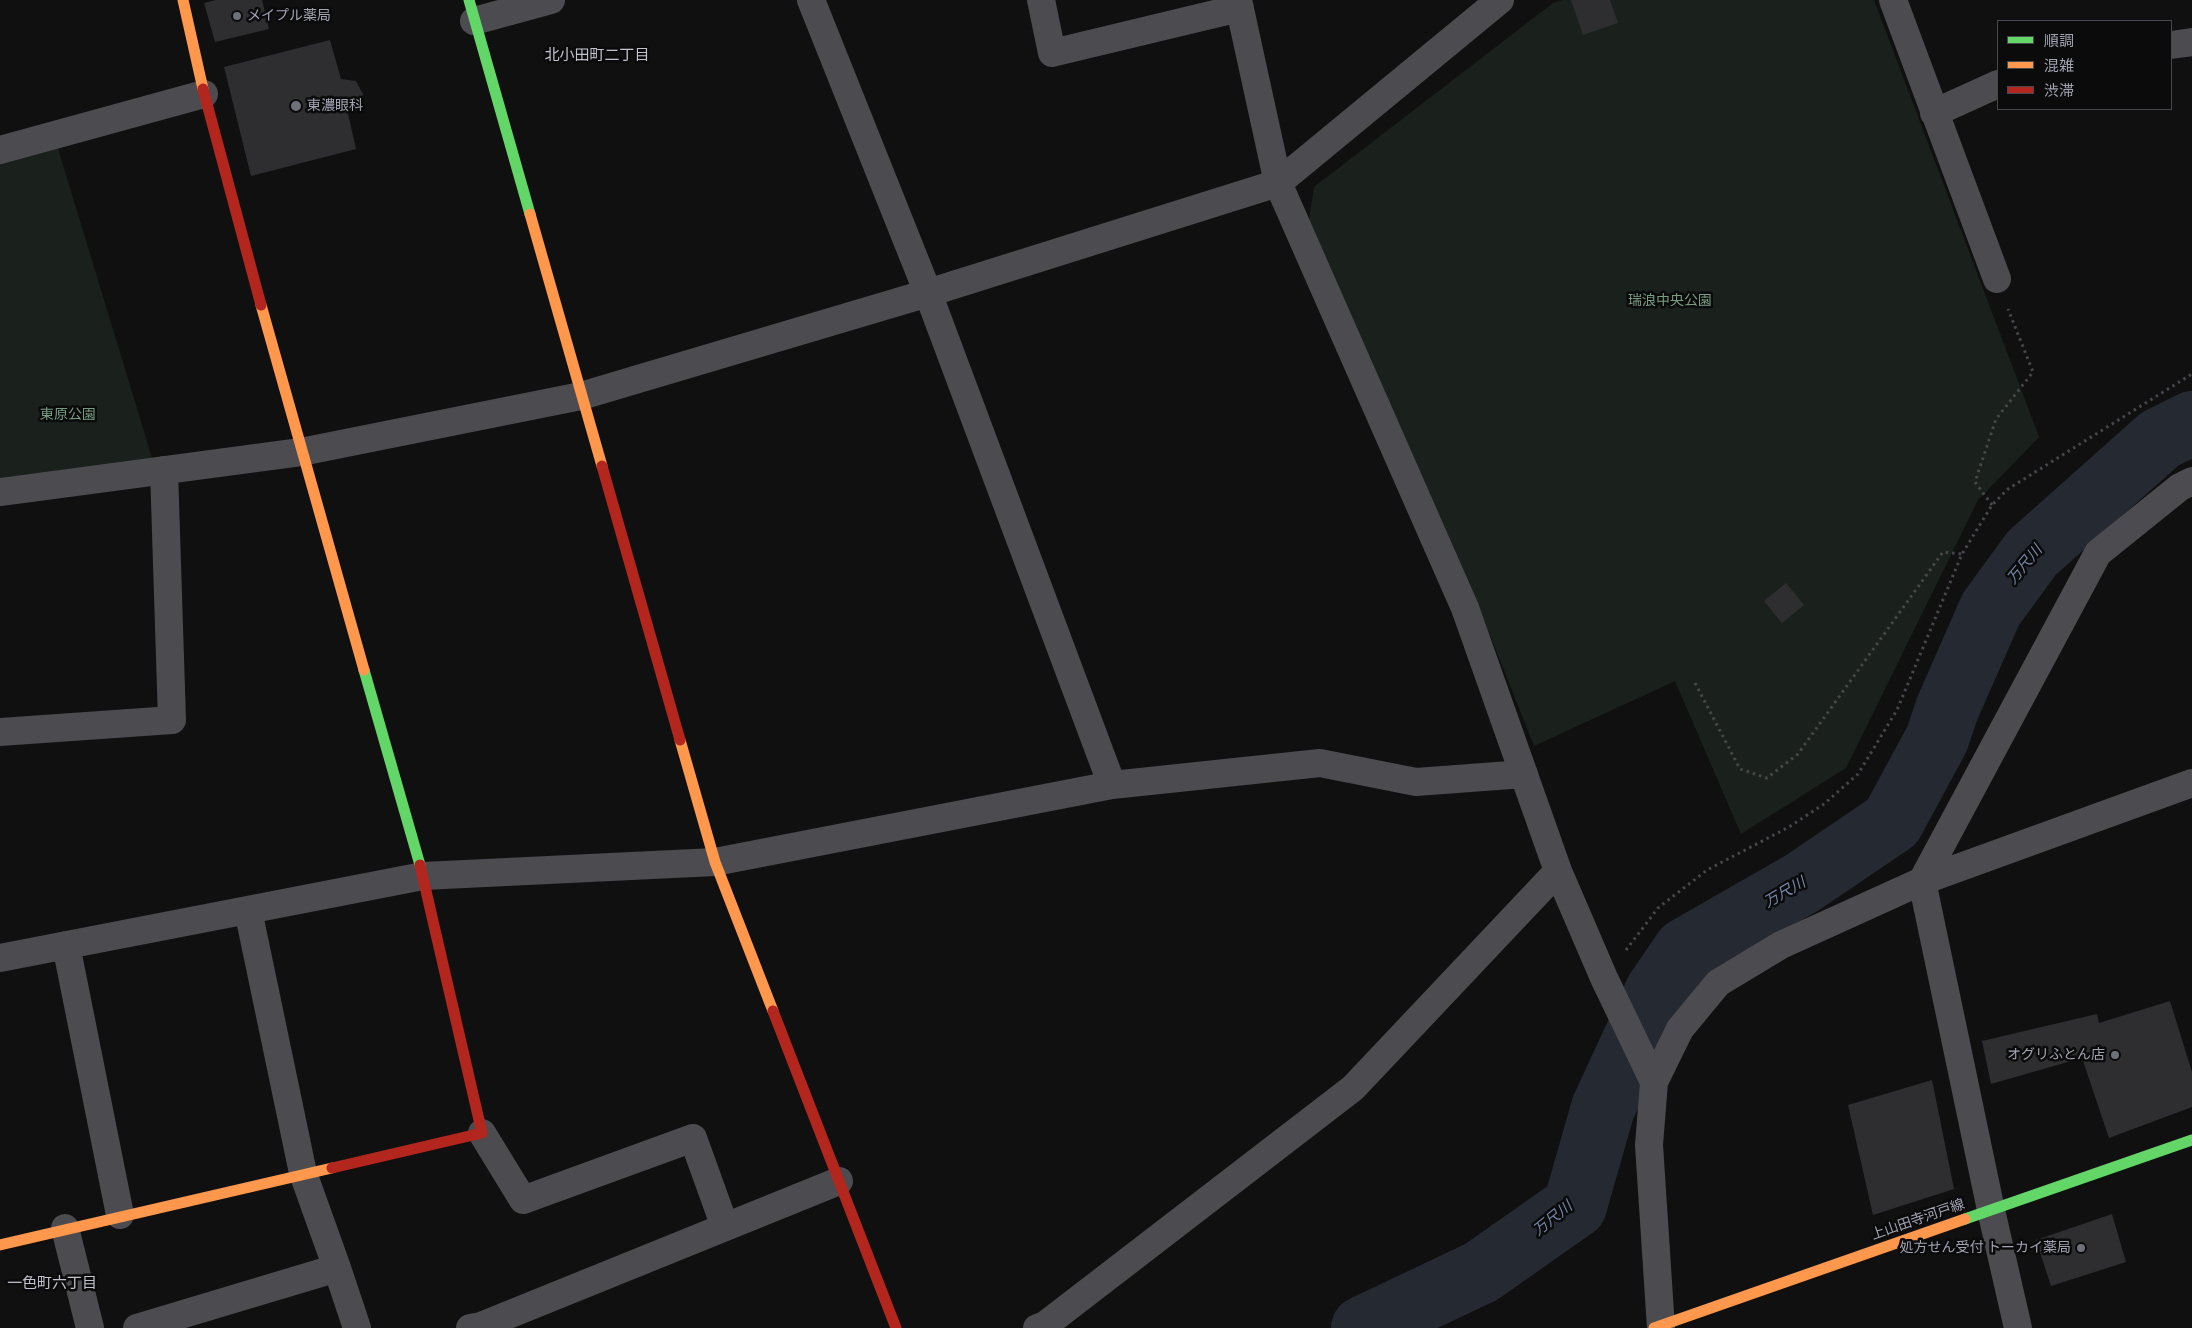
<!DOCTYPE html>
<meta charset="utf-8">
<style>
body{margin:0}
#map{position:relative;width:2192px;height:1328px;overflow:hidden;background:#101011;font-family:"Space Grotesk","Noto Sans JP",sans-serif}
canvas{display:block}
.legend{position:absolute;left:1997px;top:20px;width:175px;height:90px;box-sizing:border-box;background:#0b0b0c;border:1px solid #47484e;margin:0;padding:6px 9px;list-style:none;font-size:15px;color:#a1a3b2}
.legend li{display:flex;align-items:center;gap:10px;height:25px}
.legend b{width:25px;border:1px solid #47484e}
</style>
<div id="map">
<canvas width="2192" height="1328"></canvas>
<ul class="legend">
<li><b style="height:6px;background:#63d668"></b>順調</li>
<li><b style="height:6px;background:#ff974d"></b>混雑</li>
<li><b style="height:6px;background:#b3261e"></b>渋滞</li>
</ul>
</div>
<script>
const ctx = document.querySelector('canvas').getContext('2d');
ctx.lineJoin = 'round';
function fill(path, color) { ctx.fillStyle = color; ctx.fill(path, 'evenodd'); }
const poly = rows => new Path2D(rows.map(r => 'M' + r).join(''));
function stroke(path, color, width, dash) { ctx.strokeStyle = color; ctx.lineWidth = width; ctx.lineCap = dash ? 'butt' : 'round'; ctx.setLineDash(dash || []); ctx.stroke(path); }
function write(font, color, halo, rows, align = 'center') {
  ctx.font = font + ' "Space Grotesk","Noto Sans JP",sans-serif'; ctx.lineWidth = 5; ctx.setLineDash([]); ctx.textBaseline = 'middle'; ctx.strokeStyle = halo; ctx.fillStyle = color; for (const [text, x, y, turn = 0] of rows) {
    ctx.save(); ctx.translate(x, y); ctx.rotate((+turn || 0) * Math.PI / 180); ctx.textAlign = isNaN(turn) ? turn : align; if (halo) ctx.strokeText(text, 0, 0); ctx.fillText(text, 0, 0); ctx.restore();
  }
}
const green = poly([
 [1563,0,1874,0,2039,437,1978,500,1846,768,1741,834,1675,681,1534,746,1469,582,1309,220,1314,187,1553,3],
 [56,142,156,471,0,492,0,154]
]);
const river = poly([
 [1363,1328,1481,1272,1575,1206,1603,1108,1657,991,1685,950,1802,883,1892,822,1937,739,1947,709,1991,609,2032,553,2160,439,2192,423]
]);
const building = poly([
 [216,0,262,0,269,29,215,42,204,3],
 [1571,0,1610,0,1618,23,1583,35],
 [330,40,341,79,356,81,363,94,362,102,348,114,356,149,251,176,224,67],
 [1786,583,1804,605,1782,623,1764,601],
 [2170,1001,2192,1072,2192,1107,2109,1138,2082,1058,1991,1084,1982,1041,2097,1014,2099,1023],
 [1932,1080,1954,1189,1873,1215,1848,1105],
 [2112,1214,2126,1262,2051,1286,2036,1240]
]);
const path = poly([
 [1992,505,1975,482,1996,419,2033,372,2008,309],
 [1695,683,1740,769,1767,778,1798,754,1943,552,1962,554],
 [1626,950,1658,908,1707,870,1789,827,1824,804,1858,774,1897,710,1962,554,1992,505,2008,489,2192,374]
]);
const street = poly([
 [811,0,928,293,1112,785],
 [1041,0,1052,53,1240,8],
 [1893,0,1997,279],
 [474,21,551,0],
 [2171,45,2192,42],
 [1934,113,1998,84],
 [0,150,204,94],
 [0,492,301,452,581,396,928,293,1278,183,1500,0],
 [0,732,172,720,164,470],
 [1558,871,1604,978,1654,1082],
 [248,910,303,1173,337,1268,357,1328],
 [66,945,120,1215],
 [0,958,423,876,715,862,1112,785,1320,763,1416,782,1524,774],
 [482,1133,523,1200,693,1138,725,1227],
 [65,1228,90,1328],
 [137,1328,337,1268],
 [470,1328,481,1326,839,1181],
 [1037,1328,1045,1325,1353,1088,1558,871,1465,608,1278,183,1238,0],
 [1661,1328,1649,1145,1654,1082,1680,1029,1718,983,1781,945,1922,881,2192,783],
 [2018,1328,1991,1210,1922,881,2098,553,2180,487,2192,481]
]);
const fast = poly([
 [469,0,530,214],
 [364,670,420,865],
 [1965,1219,2192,1140]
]);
const slow = poly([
 [183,0,203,89],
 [530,214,602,466],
 [261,305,364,670],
 [680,740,715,862,773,1011],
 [0,1245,332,1168],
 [1654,1328,1965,1219]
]);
const jam = poly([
 [203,89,261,305],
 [602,466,680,740],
 [773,1011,896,1328],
 [332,1168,482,1133,420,865]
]);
const markers = [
 [237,16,5,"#6e707a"],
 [296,106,6,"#6e707a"],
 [2115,1055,5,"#6e707a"],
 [2081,1248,5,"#6e707a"]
];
const poiNames = [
 ["メイプル薬局",247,16],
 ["東濃眼科",307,106],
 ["オグリふとん店",2105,1055,"right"],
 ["処方せん受付 トーカイ薬局",2071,1248,"right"]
];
const parkNames = [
 ["瑞浪中央公園",1670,301],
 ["東原公園",68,415]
];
const streetNames = [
 ["上山田寺河戸線",1918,1220,-19]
];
const neighbourhoodNames = [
 ["北小田町二丁目",597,56],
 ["一色町六丁目",52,1284]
];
const waterNames = [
 ["万尺川",2025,565,-50],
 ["万尺川",1785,893,-30],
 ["万尺川",1553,1219,-39]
];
fill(green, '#1a211c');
stroke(river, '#252931', 64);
fill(building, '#2e2e30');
stroke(path, '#46464b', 3, [2.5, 4]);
stroke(street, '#4b4b50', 28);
stroke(fast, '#63d668', 11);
stroke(slow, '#ff974d', 11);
stroke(jam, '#b3261e', 11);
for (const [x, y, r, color] of markers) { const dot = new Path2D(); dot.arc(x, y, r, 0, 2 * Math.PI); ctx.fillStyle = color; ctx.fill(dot); stroke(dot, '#0b0b0c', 2); }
write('14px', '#a1a3b2', '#0b0b0c', poiNames, 'left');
write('14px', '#789d82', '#0b0b0c', parkNames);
write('14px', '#a1a3b2', '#0b0b0c', streetNames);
write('15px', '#c2c2ce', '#0b0b0c', neighbourhoodNames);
write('italic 15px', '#7889ad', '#0b0b0c', waterNames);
</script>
